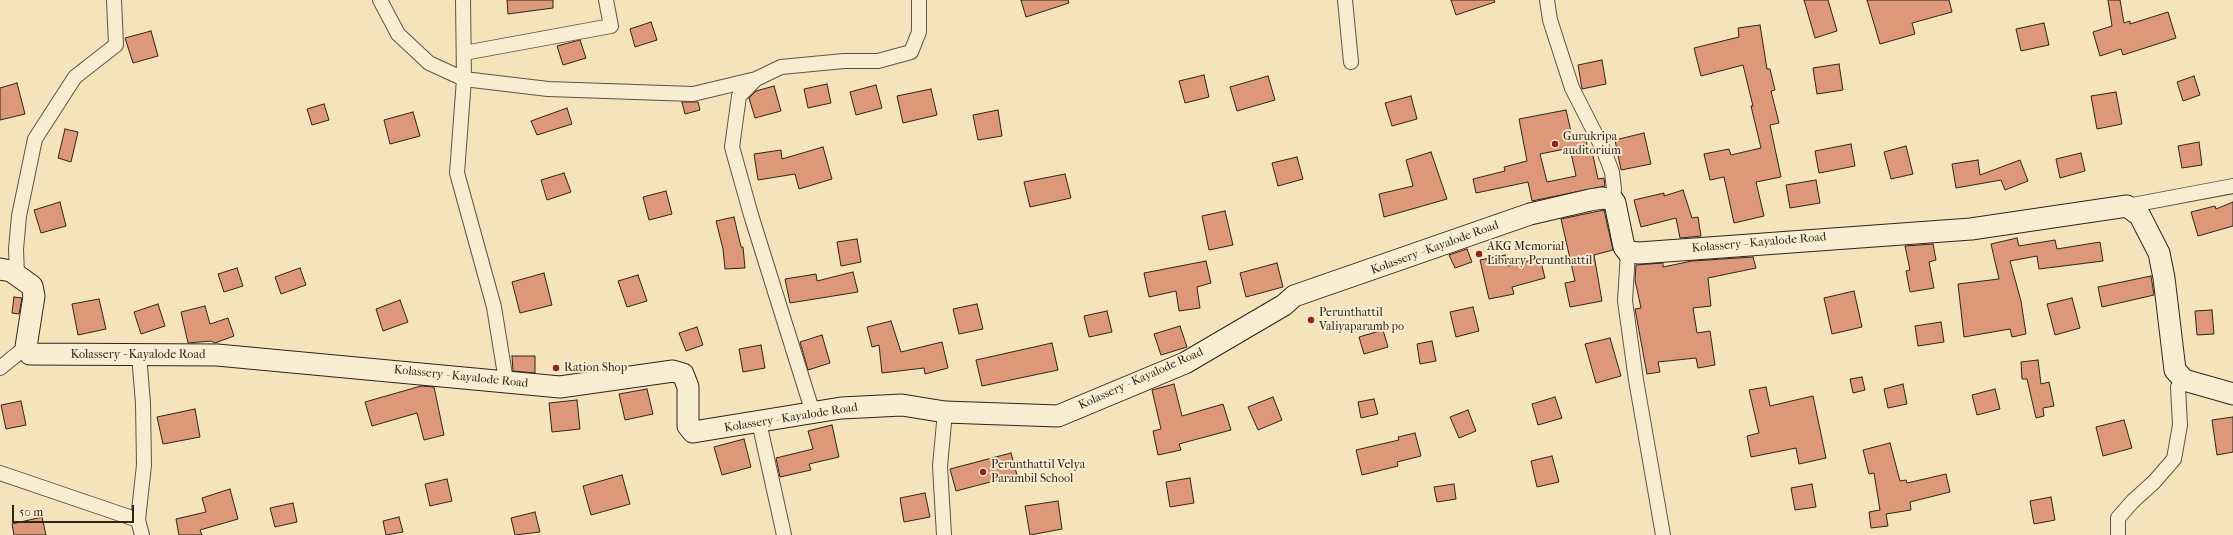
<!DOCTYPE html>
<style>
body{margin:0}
#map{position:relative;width:2233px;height:535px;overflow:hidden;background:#f5e3bc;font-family:"IM FELL French Canon",serif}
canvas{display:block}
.scale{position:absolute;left:12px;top:505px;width:122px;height:18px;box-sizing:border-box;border:2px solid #2f241c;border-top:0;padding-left:5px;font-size:12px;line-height:14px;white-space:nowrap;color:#2f241c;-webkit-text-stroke:3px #f8edd3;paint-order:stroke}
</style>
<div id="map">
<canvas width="2233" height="535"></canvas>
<div class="scale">50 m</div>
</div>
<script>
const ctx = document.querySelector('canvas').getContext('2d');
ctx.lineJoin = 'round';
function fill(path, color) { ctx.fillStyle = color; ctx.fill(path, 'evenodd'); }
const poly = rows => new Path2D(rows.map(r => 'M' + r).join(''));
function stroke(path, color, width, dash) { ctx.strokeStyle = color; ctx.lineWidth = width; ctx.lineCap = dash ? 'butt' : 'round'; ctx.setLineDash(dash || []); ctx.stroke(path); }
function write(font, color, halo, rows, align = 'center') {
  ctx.font = font + ' "IM FELL French Canon",serif'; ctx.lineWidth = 3.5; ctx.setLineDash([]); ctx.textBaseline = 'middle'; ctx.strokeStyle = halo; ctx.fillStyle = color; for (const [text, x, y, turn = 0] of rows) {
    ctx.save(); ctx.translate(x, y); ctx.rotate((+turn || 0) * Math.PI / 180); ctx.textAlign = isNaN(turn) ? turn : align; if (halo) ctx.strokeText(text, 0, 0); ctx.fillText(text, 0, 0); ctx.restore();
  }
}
const building = poly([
 [507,0,553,0,553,8,508,14,507,0],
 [1021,0,1068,0,1069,3,1026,17,1021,0],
 [1451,0,1494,0,1495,2,1456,15,1451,0],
 [1804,0,1828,0,1837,31,1815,38,1804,0],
 [1867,0,1949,0,1952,12,1912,23,1915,34,1880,44,1867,0],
 [2108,0,2120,0,2124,23,2130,21,2130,24,2168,12,2176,38,2123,55,2121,49,2100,56,2093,32,2112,26,2108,0],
 [651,22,657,40,635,47,630,29,651,22],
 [2044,23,2049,45,2021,51,2016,29,2044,23],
 [1760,25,1767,69,1770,69,1775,90,1771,91,1779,123,1770,125,1781,177,1756,182,1764,216,1734,223,1724,177,1710,180,1704,154,1729,149,1731,155,1761,148,1751,106,1753,106,1743,65,1701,76,1694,48,1739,37,1738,28,1760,25],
 [151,31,158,56,133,63,125,38,151,31],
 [580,40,586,58,563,65,557,46,580,40],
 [1602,60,1606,84,1582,89,1578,65,1602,60],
 [1839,64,1843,90,1817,94,1813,68,1839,64],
 [1204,75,1209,97,1185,103,1179,81,1204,75],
 [1268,76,1275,100,1237,111,1230,87,1268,76],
 [2194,76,2200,95,2183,101,2177,82,2194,76],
 [17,83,25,114,0,120,0,88,17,83],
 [827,84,831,103,808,108,804,89,827,84],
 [876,85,882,108,856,115,850,92,876,85],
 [774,86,781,111,755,118,749,98,756,91,774,86],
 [931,89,937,115,903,123,897,96,931,89],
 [2116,92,2122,124,2097,129,2091,96,2116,92],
 [1411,96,1417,119,1392,126,1385,103,1411,96],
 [682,102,698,102,700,110,685,114,682,102],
 [324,104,329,120,312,125,307,109,324,104],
 [567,108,572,124,537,135,531,121,567,108],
 [998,110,1002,136,978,140,973,115,998,110],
 [1566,110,1573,140,1585,137,1589,152,1592,151,1598,179,1604,178,1605,186,1532,201,1528,182,1476,193,1473,179,1505,171,1504,167,1527,161,1519,119,1566,110],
 [1570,148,1576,176,1547,182,1540,154,1570,148],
 [413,112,420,136,390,144,384,120,413,112],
 [65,129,78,132,71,162,58,158,65,129],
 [1644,133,1651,164,1621,170,1615,140,1644,133],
 [2199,142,2202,165,2182,168,2178,146,2199,142],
 [1851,144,1855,166,1819,173,1815,151,1851,144],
 [1906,146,1913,174,1891,179,1884,152,1906,146],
 [823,147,832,179,799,189,795,174,758,180,754,154,781,150,782,159,823,147],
 [1431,152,1447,199,1384,217,1379,194,1413,186,1406,160,1431,152],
 [2081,153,2085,171,2060,178,2056,159,2081,153],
 [1297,157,1303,179,1278,186,1272,163,1297,157],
 [1978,160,1980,175,2020,160,2028,181,2005,190,2001,180,1956,188,1952,164,1978,160],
 [564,173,571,192,547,200,541,180,564,173],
 [1065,174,1071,198,1030,207,1024,182,1065,174],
 [1816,180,1820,203,1790,208,1786,185,1816,180],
 [1683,190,1692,218,1698,217,1701,236,1680,238,1676,218,1641,227,1634,200,1664,193,1664,196,1683,190],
 [666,191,672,214,649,220,643,197,666,191],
 [60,202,66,226,41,233,34,210,60,202],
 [2233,202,2233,226,2198,236,2191,212,2215,206,2216,209,2233,202],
 [1604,210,1613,250,1594,255,1602,301,1570,307,1565,283,1575,281,1561,219,1604,210],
 [1225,211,1233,245,1209,250,1202,216,1225,211],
 [734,217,741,247,743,247,745,268,725,269,723,249,716,221,734,217],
 [2017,238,2019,246,2055,240,2057,249,2100,242,2103,261,2039,269,2037,256,2010,261,2021,301,2026,334,2012,337,2010,329,1964,337,1958,284,1999,279,1991,244,2017,238],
 [857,239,861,262,841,266,837,242,857,239],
 [1933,244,1936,260,1929,262,1934,288,1910,292,1906,271,1910,270,1905,246,1933,244],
 [1467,249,1472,262,1455,268,1449,255,1467,249],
 [1505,255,1508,266,1540,258,1545,278,1512,287,1514,294,1489,299,1480,260,1505,255],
 [1753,257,1756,268,1708,278,1711,306,1693,308,1697,333,1710,331,1715,365,1698,368,1696,358,1658,362,1660,372,1647,374,1635,309,1641,308,1635,280,1636,265,1663,263,1663,267,1692,261,1753,257],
 [1206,261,1211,283,1197,287,1200,308,1179,311,1176,291,1149,297,1144,273,1206,261],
 [1277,263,1283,287,1246,297,1240,273,1277,263],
 [237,268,243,286,224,292,218,274,237,268],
 [300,268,306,285,281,294,275,277,300,268],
 [853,272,858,292,790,303,785,279,816,274,817,281,853,272],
 [544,273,552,305,520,313,512,282,544,273],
 [638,275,647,301,627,307,618,281,638,275],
 [2151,276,2154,295,2102,307,2098,287,2151,276],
 [1854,291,1862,327,1832,334,1824,298,1854,291],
 [14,297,22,298,19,314,12,313,14,297],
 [2072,298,2080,328,2055,335,2047,304,2072,298],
 [99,299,106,329,78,335,72,304,99,299],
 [400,300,408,322,383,331,376,309,400,300],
 [158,304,165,326,141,334,134,312,158,304],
 [977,304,983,329,959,334,953,309,977,304],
 [205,306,210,324,228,318,234,336,215,343,211,341,188,343,181,312,205,306],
 [1473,307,1479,331,1456,337,1450,312,1473,307],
 [2212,310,2214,334,2197,335,2195,311,2212,310],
 [1107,311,1112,332,1089,337,1084,316,1107,311],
 [891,321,901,352,942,342,948,368,925,374,924,368,882,373,879,345,872,347,867,327,891,321],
 [1941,322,1944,342,1918,346,1915,326,1941,322],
 [1180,326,1187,347,1161,355,1154,334,1180,326],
 [697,327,703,345,686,351,679,333,697,327],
 [1383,330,1388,347,1364,354,1359,337,1383,330],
 [822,335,830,363,808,370,800,342,822,335],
 [1610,338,1621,376,1596,383,1585,344,1610,338],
 [1432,341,1436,361,1420,364,1417,344,1432,341],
 [1052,343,1058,370,982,386,976,360,1052,343],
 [761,345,765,368,743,372,739,349,761,345],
 [512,356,535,356,535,373,513,371,512,356],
 [2038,360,2041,384,2049,382,2054,406,2043,408,2044,416,2036,418,2027,379,2022,379,2021,362,2038,360],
 [1862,377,1865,390,1853,393,1850,379,1862,377],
 [1174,384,1182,416,1223,404,1231,430,1179,444,1181,450,1158,455,1153,431,1161,429,1152,390,1174,384],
 [1903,384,1907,404,1888,408,1884,389,1903,384],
 [421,386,434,387,444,435,424,440,417,413,372,426,365,402,421,386],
 [1766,387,1770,406,1813,396,1826,458,1799,464,1796,448,1751,457,1747,436,1759,433,1749,390,1766,387],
 [647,389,653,414,625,420,619,394,647,389],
 [1995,389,2000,409,1977,415,1972,395,1995,389],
 [1273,397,1282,420,1258,430,1248,407,1273,397],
 [1555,397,1562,418,1538,425,1532,404,1555,397],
 [1374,399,1378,414,1361,418,1358,402,1374,399],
 [577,400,580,429,552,432,549,403,577,400],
 [21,401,26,425,6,429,1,405,21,401],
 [195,409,200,437,163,444,157,417,195,409],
 [1468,410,1476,431,1459,438,1450,417,1468,410],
 [2233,417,2233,452,2217,455,2212,420,2233,417],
 [2124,420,2132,448,2103,456,2096,427,2124,420],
 [832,425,839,457,809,464,811,470,780,477,776,458,813,449,808,431,832,425],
 [1415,433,1421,456,1397,462,1398,466,1362,475,1356,450,1399,440,1398,437,1415,433],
 [744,439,751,467,722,475,714,447,744,439],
 [1890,443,1900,481,1906,480,1907,483,1946,474,1950,492,1910,502,1911,510,1886,514,1888,526,1871,528,1869,512,1880,510,1874,473,1869,474,1863,450,1890,443],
 [1011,453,1017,475,956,491,950,469,1011,453],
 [1552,456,1559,482,1537,487,1531,461,1552,456],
 [622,475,630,504,591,515,583,486,622,475],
 [1190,478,1194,503,1170,507,1166,482,1190,478],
 [447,479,452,501,430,506,425,484,447,479],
 [1454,484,1456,499,1437,502,1434,487,1454,484],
 [1812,484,1816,507,1795,510,1791,488,1812,484],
 [230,489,238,519,200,530,202,535,179,535,176,519,206,512,202,498,230,489],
 [925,493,930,517,904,522,900,498,925,493],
 [2051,497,2055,520,2034,524,2030,501,2051,497],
 [1058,501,1062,529,1030,535,1025,506,1058,501],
 [293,503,297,522,275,527,270,508,293,503],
 [535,512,540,532,515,535,511,518,535,512],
 [42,517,46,535,14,535,12,524,42,517],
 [399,517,403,532,386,535,383,521,399,517]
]);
const minor = poly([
 [380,0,398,34,429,63,464,79,548,89,693,94,756,79,781,67,844,61,878,61,911,52,919,32,919,0],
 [463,0,464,79,457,173,494,307,506,381],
 [1345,0,1351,62],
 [1547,0,1550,20,1572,88,1604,151,1612,172,1614,189,1613,200],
 [464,53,611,26,606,0],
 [756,79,739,96,732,147,751,215,813,413],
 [2127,206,2233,186],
 [1628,252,1625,301,1636,380,1663,535],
 [17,275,16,249,19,216,35,139,75,77,116,45,114,0],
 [139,355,143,403,144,465,138,520,142,535],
 [0,368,26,347],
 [759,422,784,535],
 [0,473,138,520],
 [944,535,940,466,945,412],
 [2118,535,2118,518,2133,501,2154,482,2174,459,2180,425,2178,387,2184,380]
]);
const secondary = poly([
 [0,269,11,271,32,286,34,296,26,347,30,354,217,355,560,387,673,371,683,374,688,387,688,426,693,432,841,408,902,405,945,412,1058,416,1185,363,1284,305,1294,296,1530,214,1590,200,1603,198,1613,200,1615,203,1624,247,1628,252,1639,253,1971,229,2127,206,2140,216,2159,253,2164,278,2175,370,2184,380,2233,394]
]);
const markers = [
 [1555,144,4,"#8f2418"],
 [1479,254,4,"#8f2418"],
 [1311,320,4,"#8f2418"],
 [556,368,4,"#8f2418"],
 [983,472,4,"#8f2418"]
];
const poiNames = [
 ["Gurukripa",1563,137],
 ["auditorium",1563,151],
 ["AKG Memorial",1487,247],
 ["Library Perunthattil",1487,261],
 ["Perunthattil",1319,313],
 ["Valiyaparamb po",1319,327],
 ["Ration Shop",564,368],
 ["Perunthattil Velya",991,465],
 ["Parambil School",991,479]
];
const streetNames = [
 ["Kolassery - Kayalode Road",1759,243,-5],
 ["Kolassery - Kayalode Road",1435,248,-20],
 ["Kolassery - Kayalode Road",138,355],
 ["Kolassery - Kayalode Road",461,377,6],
 ["Kolassery - Kayalode Road",1141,379,-24],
 ["Kolassery - Kayalode Road",791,418,-9]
];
fill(building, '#dc9878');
stroke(building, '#2f241c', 1);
stroke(minor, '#605444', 16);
stroke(secondary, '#2f241c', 23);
stroke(minor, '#f8edd3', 14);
stroke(secondary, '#f8edd3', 21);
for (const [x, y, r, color] of markers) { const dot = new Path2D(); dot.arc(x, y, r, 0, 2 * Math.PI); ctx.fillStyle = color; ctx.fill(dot); stroke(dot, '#f8edd3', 1.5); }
write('12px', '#2f241c', '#f8edd3', poiNames, 'left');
write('12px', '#2f241c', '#f8edd3', streetNames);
</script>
